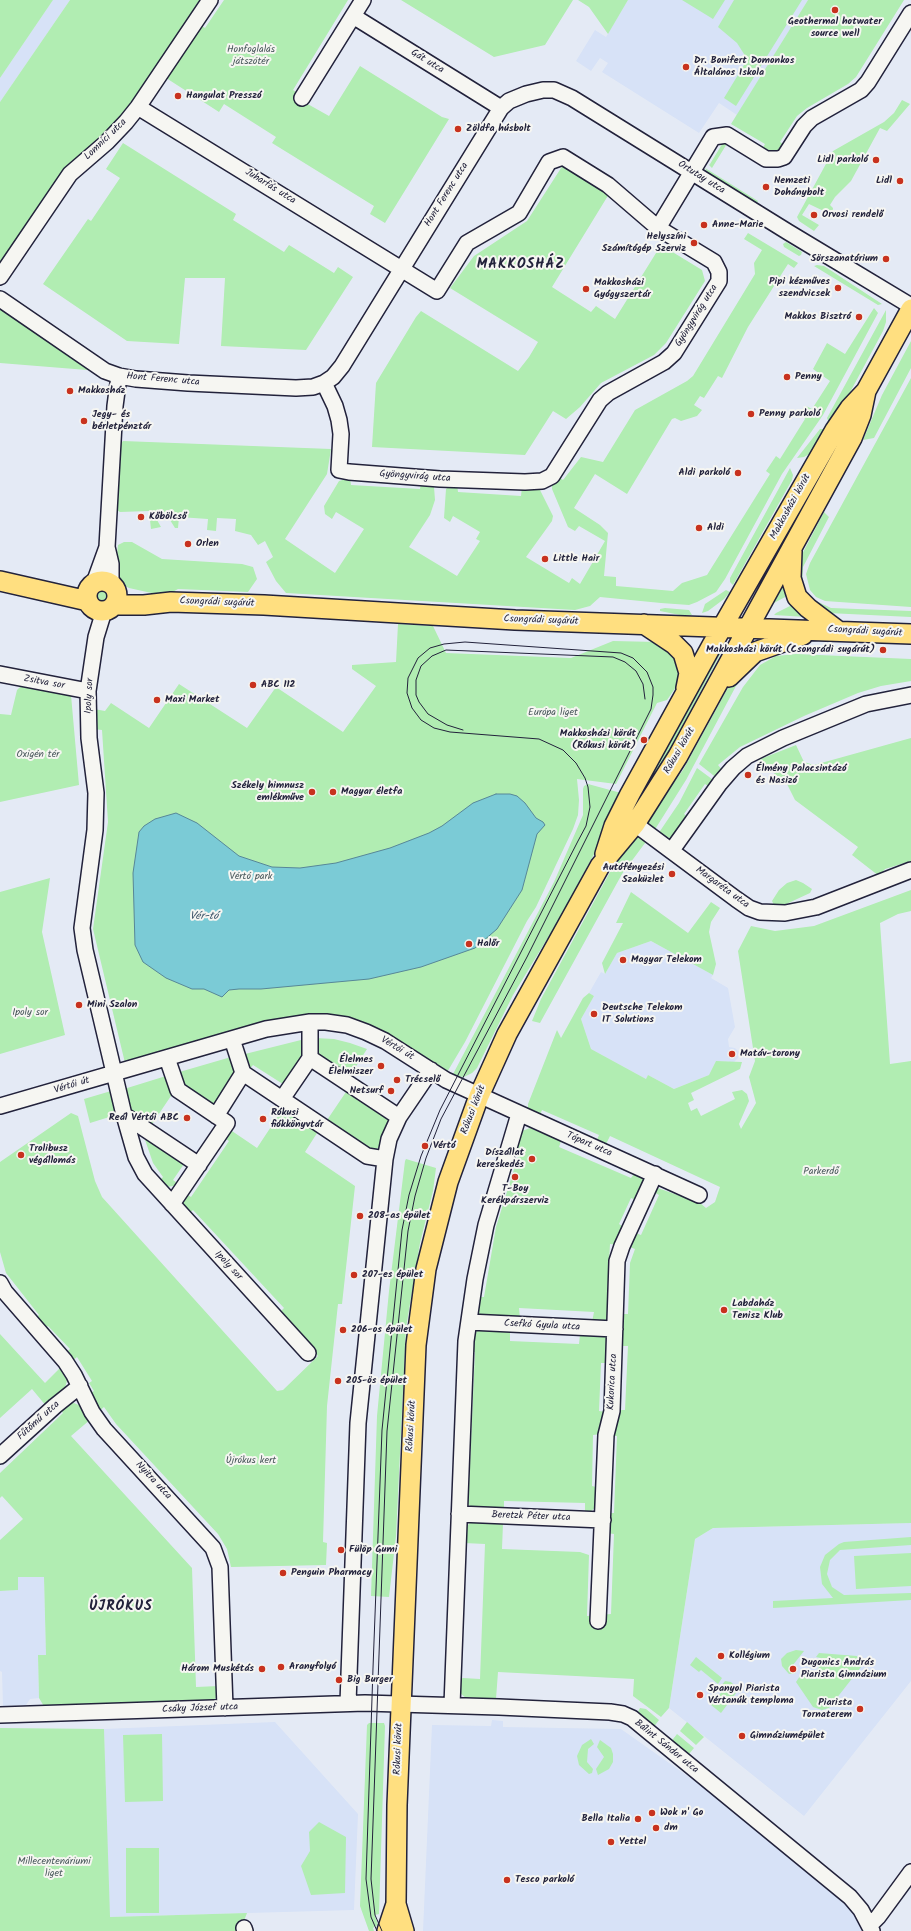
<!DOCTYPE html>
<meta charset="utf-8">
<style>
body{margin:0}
canvas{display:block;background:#e4eaf5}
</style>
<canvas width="911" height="1931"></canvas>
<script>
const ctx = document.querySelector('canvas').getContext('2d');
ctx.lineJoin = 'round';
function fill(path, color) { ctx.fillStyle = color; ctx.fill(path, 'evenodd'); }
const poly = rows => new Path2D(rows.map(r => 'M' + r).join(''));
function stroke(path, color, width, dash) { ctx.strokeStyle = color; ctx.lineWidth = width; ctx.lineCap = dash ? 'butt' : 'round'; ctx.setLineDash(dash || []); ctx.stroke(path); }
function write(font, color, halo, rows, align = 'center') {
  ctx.font = font + ' Kalam,sans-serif'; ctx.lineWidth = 4; ctx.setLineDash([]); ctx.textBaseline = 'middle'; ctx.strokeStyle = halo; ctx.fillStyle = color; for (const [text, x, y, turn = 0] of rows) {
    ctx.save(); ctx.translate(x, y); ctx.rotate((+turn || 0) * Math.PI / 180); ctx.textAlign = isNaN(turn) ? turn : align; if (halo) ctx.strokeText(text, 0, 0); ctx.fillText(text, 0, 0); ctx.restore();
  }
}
const built = poly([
 [53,0,70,0,0,102,0,78],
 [628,0,808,0,737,115,719,103,699,133,602,72,608,63,600,58,591,71,576,61,595,30,606,37],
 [651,941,713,975,711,978,728,988,735,1027,728,1039,729,1047,735,1048,739,1052,738,1058,734,1062,716,1061,709,1075,674,1089,648,1075,646,1079,591,1049,581,1019,594,996,589,993,601,972,605,974,617,953],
 [911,1523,911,1681,804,1816,669,1708,695,1539,713,1528],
 [44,1576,46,1655,38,1656,39,1698,30,1699,26,1705,3,1706,2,1672,0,1671,0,1591,18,1590,17,1577],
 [492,1720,503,1721,503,1727,621,1729,720,1799,838,1897,855,1913,862,1931,423,1931,432,1725,491,1726],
 [275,1722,358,1814,354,1910,109,1917,104,1729]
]);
const green = poly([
 [0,0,53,0,0,78],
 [70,0,202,0,138,94,0,267,0,102],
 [224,0,348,0,293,90,299,94,297,98,329,116,360,66,442,117,449,119,385,223,370,214,374,206,272,143,276,137,224,104,219,112,163,76,199,24,205,28],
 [401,0,573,0,545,45,494,57],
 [578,0,628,0,608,34,589,7],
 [682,0,725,0,713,19],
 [734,0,802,0,736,106,724,98,744,65,744,54,737,43,718,27],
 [808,0,904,0,856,77,848,84,807,108,797,116,780,142,786,146,781,151,774,154,761,151,765,144,731,124],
 [902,100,910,104,887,131,880,128,851,181,835,197,830,205,833,208,832,215,809,204,802,215,819,225,814,231,799,221,797,217,833,151,884,122,894,113],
 [724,141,728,142,712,168,709,165,710,164],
 [123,143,236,214,233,220,284,252,289,245,334,273,338,267,353,277,306,350,221,346,225,278,185,278,179,344,127,341,43,284,88,219,91,221,120,178,106,169],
 [563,165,609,194,552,287,591,312,596,306,615,319,661,245,702,270,705,281,666,343,654,355,601,383,580,407,566,419,553,411,525,455,372,447,376,383,416,317,421,311,518,371,529,357,538,342,450,288,474,256,527,221],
 [705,168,758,201,756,205,708,174],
 [748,233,798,263,794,268,788,264,748,327,722,378,718,376,704,398,700,396,694,405,702,410,697,416,681,421,675,418,672,419,627,494,595,474,574,508,600,525,608,533,604,576,616,577,616,586,673,591,682,583,707,575,770,474,766,471,776,456,780,459,805,419,802,413,806,406,812,409,830,381,813,369,827,343,845,354,874,308,878,313,823,415,782,474,725,579,716,592,697,602,689,605,661,603,600,597,590,606,575,610,286,593,276,581,266,562,273,557,265,541,258,545,251,535,235,531,236,519,217,518,216,531,207,530,208,519,179,517,178,528,175,528,170,520,157,520,161,527,151,529,149,511,120,512,115,509,118,446,123,441,331,449,327,474,285,539,335,573,364,529,336,512,332,519,325,514,324,506,339,481,350,478,351,485,420,489,421,482,429,482,434,487,435,500,430,515,409,547,457,576,480,541,476,539,480,532,453,516,450,522,444,518,446,489,449,486,457,484,458,492,521,496,522,487,533,487,540,490,553,516,552,521,526,557,569,583,572,578,580,584,605,541,579,526,575,531,568,527,552,489,552,483,557,476,563,480,581,457,603,462,635,410,687,381,693,376,755,274,754,263,762,250,744,239],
 [786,242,802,252,801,255,799,256,784,247,783,244],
 [817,265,824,266,882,304,878,305,814,266],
 [0,308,91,361,87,370,0,363],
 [886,310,886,322,883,331,841,409,829,423,827,418],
 [911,341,911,368,874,438,863,440,882,395],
 [911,378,911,607,825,601,816,597,810,590,806,574,810,563],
 [820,429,826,429,811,453,804,457,797,458],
 [790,468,793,475,792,480,733,585,730,582,730,578],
 [824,512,829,517,803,567,802,586,797,564],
 [124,542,132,542,162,559,242,564,253,567,257,579,248,592,178,589,165,596,129,588,120,583,115,573,118,545],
 [782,577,791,594,770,605],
 '94 596a8 8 0 1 1 16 0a8 8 0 1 1-16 0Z',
 [726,590,730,592,724,599,708,611,702,613,705,604],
 [810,598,831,608,911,611,911,617,828,613],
 [796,603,806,617,774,615,776,613],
 [665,608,689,610,692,615,680,615,660,611,660,609],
 [398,624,433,626,446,653,571,658,613,641,657,642,675,650,683,677,667,700,657,703,616,784,577,779,579,800,578,815,573,829,536,907,527,921,465,1042,446,1074,344,1018,125,1063,93,929,108,822,102,730,93,729,94,709,105,711,111,703,149,728,179,684,247,728,276,687,343,732,376,686,352,669,352,665,396,662],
 [720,649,723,649,644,799,639,795],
 [796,654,911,659,911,681,881,686,858,693,804,716,740,747,718,765,723,771,718,779,699,764,743,687,760,665,776,656],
 [749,670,736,686,686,780,654,831,649,827,646,821,683,770,736,673],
 [23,684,71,695,79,785,0,802,0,714,11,715,17,690],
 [911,738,911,861,885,869,879,876,852,855,858,847,795,800,787,784,758,760,796,745,804,762,814,765],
 [697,768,716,782,711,788,705,784,684,814,689,818,672,838,663,837,658,834,679,803],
 [588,784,621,793,599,845,555,926,513,995,477,1068,472,1073,464,1077,452,1076,554,882,583,815,583,789,584,786],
 [641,835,648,839,622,874,540,1023,532,1021,541,999,616,861,633,836],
 [50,878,42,932,65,1035,0,1054,0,892],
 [796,880,803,883,812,889,810,893,782,906,774,905,772,901,779,890,787,883],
 [911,890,911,911,898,914,880,923,890,1064,911,1061,911,1523,713,1528,695,1539,669,1708,661,1717,633,1696,634,1679,498,1672,496,1699,466,1698,460,1693,459,1680,463,1678,480,1679,485,1544,464,1543,466,1527,470,1523,503,1523,502,1549,580,1552,589,1555,587,1616,611,1614,614,1534,606,1533,607,1513,614,1513,617,1436,610,1436,616,1410,625,1410,628,1346,619,1346,620,1314,628,1314,630,1263,635,1249,627,1246,633,1232,641,1235,659,1195,652,1191,655,1187,700,1203,706,1208,715,1202,720,1187,610,1136,605,1146,596,1142,599,1135,542,1110,539,1117,532,1114,528,1109,528,1104,557,1030,561,1038,583,998,589,993,594,996,581,1019,591,1049,646,1079,648,1075,674,1089,709,1075,716,1061,742,1062,740,1069,691,1093,694,1100,688,1103,691,1111,697,1108,701,1116,735,1099,732,1092,742,1090,747,1094,749,1101,739,1124,741,1129,756,1103,749,1077,755,1061,738,951,751,926,775,931,814,926],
 [631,892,688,933,711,902,720,908,711,922,709,932,716,964,713,975,651,941,617,953,605,974,602,963,623,923,616,923],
 [315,1038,334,1039,350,1043,367,1049,348,1079,316,1058],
 [301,1040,304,1058,286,1086,253,1065,249,1070,245,1054],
 [231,1057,237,1075,214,1108,180,1086,176,1073],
 [166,1076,173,1093,150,1127,128,1114,124,1089],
 [348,1089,393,1118,382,1144,378,1148,371,1151,325,1123],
 [111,1091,119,1114,90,1123,84,1099],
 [284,1107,319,1130,305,1152,355,1186,342,1304,338,1304,327,1406,323,1542,327,1543,326,1565,231,1567,227,1549,218,1534,116,1424,104,1407,98,1412,90,1393,94,1391,89,1383,92,1381,77,1357,71,1362,64,1354,70,1349,48,1326,43,1330,34,1319,39,1315,6,1273,0,1252,0,1162,71,1113,78,1116,95,1181,102,1197,277,1391,283,1390,318,1356,278,1314,284,1308,193,1210,187,1215,182,1202,185,1193,191,1197,229,1141,223,1137,229,1129,257,1148],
 [530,1128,561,1141,559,1147,631,1178,634,1174,643,1177,645,1184,638,1201,631,1198,619,1224,625,1228,618,1245,610,1244,607,1297,610,1298,610,1316,604,1322,592,1322,594,1312,519,1308,520,1319,480,1315,477,1310,479,1297,484,1297,496,1227,520,1150,517,1147,522,1131],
 [142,1131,184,1164,173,1180,180,1185,166,1187,158,1182,163,1177,153,1163],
 [406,1159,436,1168,433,1191,420,1243,406,1328,396,1536,389,1597,371,1596,377,1416,389,1291,405,1161],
 [478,1330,510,1332,510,1341,579,1344,580,1334,607,1337,610,1342,609,1363,601,1363,599,1411,607,1412,601,1434,593,1435,592,1486,596,1487,597,1506,591,1511,585,1512,585,1503,504,1501,504,1509,472,1507,466,1503,467,1489,469,1487,475,1352,472,1352,473,1337],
 [0,1334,45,1383,62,1366,68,1377,65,1388,47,1407,32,1389,0,1418],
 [74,1403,83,1407,91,1419,71,1436,192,1568,196,1687,219,1686,216,1698,210,1702,45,1708,39,1698,38,1655,46,1655,44,1577,18,1577,18,1590,0,1591,0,1540,23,1519,2,1496,0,1498,0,1473,63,1413,59,1408,65,1404],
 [911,1537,911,1545,840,1550,830,1560,827,1574,832,1587,844,1595,911,1593,911,1600,773,1608,773,1601,833,1598,822,1584,820,1567,825,1555,839,1544,844,1542],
 [911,1553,911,1586,856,1589,854,1556],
 [796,1650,804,1651,793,1665,796,1673,789,1674,782,1666,781,1659,787,1653],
 [819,1653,857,1656,860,1661,861,1667,829,1708,822,1710,813,1707,796,1682,800,1676,811,1678,825,1659,816,1657],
 [696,1657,722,1678,718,1684,701,1670,699,1672,690,1665],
 [725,1681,731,1682,735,1686,736,1693,721,1713,711,1705,724,1689,721,1686],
 [640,1708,646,1709,659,1720,653,1728,636,1715],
 [687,1722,704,1737,696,1745,680,1731],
 [369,1723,384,1723,385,1726,379,1914,375,1915,378,1925,373,1928,374,1931,369,1931,360,1906,367,1725],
 [0,1728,104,1729,110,1917,247,1913,240,1931,0,1931],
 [162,1734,163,1801,125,1802,123,1735],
 [677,1734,694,1748,689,1754,686,1754,670,1743],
 [591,1739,594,1744,588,1749,587,1762,593,1769,592,1773,589,1774,579,1765,577,1756,582,1745],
 [600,1740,611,1748,613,1754,613,1762,609,1769,598,1775,596,1769,604,1757,597,1747],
 [319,1822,346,1837,345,1893,311,1895,301,1866,310,1851,309,1832],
 [126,1848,159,1848,159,1913,126,1913]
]);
const water = poly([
 [496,794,510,794,517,796,525,803,536,818,543,822,545,825,537,834,522,890,497,929,475,948,421,967,369,979,261,989,239,989,229,990,222,997,204,989,192,989,166,978,143,962,135,945,133,873,139,832,144,826,155,819,176,813,197,823,239,856,272,867,300,868,336,863,390,848,429,833,442,826,473,803,496,794]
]);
const minor = poly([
 [363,0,353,16,501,108],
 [302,98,353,16],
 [138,107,437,291,467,243,519,213,549,162,563,157,608,185,658,228],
 [0,277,70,174,107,142,126,122,138,107,210,0],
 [0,299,105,371,119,376,136,379,188,383,296,388,313,387,324,383,333,377,342,366,501,108,509,101,526,94,543,90,554,90,572,98,788,232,911,306],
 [324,383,335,406,339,420,341,434,339,470,349,472,440,479,525,482,542,481,552,476,600,400,608,393,664,362,674,353,719,281,719,272,714,262,658,228,713,137,727,135,766,159,778,159,784,157,804,126,812,118,861,90,868,82,911,13],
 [94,583,107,547],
 [111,584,111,564,107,547,115,406,119,376],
 [104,611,96,637,88,691,89,738,96,793,95,830,82,928,85,950,124,1115,136,1157,145,1174,308,1353],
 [0,674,88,691],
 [635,824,736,899,749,908,760,912,785,913,816,907,911,870],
 [672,850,720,783,733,768,747,756,783,738,866,704,911,695],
 [310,1022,310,1058,399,1117],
 [232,1039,243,1073,367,1156,385,1159],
 [167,1058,178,1090,227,1123,172,1204],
 [282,1099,310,1058],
 [0,1106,266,1029,310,1022,326,1022,347,1025,366,1032,385,1041,446,1080,699,1195],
 [124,1115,199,1165],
 [216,1116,243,1073],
 [0,1283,5,1292,65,1361,74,1375,92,1412,104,1429,213,1548,220,1567,225,1708],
 [469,1322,615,1329],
 [0,1456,55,1406,80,1386],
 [459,1514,603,1520],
 [598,1621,606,1435,612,1411,617,1261,622,1246,655,1174],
 [348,1703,358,1423,385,1159,389,1139,399,1117,431,1070],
 [452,1705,466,1341,475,1279,486,1225,519,1114],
 [0,1715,365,1703,499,1707,610,1712,623,1714,632,1718,649,1732,850,1897,861,1910,872,1931],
 [870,1925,878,1917,911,1872],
 [244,1928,245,1931]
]);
const major = poly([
 [792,551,791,578,797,597,808,608,837,630],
 [0,581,88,601],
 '87 596a15 15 0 1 1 30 0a15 15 0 1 1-30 0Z',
 [114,605,144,605,171,602,264,605,515,620,911,634],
 [644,624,674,644,683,653,689,673,686,688],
 [729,677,755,652,803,635],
 [605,854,614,826,630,794,712,645,835,430,850,408,866,391,911,309],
 [387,1931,396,1904],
 [404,1931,396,1904,397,1805,416,1345,426,1269,448,1182,479,1096,507,1034,600,866,635,824,678,756,852,438,861,415,866,391]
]);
const tram = poly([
 [463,730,447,725,428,714,419,702,416,695,416,680,421,666,432,656,446,650,613,657,625,662,636,671,643,684,645,699],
 [377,1931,371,1917,366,1879,373,1668,382,1430,402,1230,409,1195,421,1156,440,1110,578,841,586,826,590,807,588,787,585,778,576,763,563,750,539,739,450,732,434,728,421,720,412,708,407,693,408,678,418,658,430,648,444,644,465,642,621,653,633,658,647,672,653,687,653,695,651,709,527,957,441,1119,426,1158,415,1196,408,1231,387,1431,371,1879,375,1915,382,1931]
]);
const markers = [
 [835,10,4,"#c8321e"],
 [686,67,4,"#c8321e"],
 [178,96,4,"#c8321e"],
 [458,129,4,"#c8321e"],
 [876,160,4,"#c8321e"],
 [900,181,4,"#c8321e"],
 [766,187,4,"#c8321e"],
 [814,215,4,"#c8321e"],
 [704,225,4,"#c8321e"],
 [694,243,4,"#c8321e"],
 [886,259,4,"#c8321e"],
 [838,288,4,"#c8321e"],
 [586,289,4,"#c8321e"],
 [859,317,4,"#c8321e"],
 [787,377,4,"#c8321e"],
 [70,391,4,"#c8321e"],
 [751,414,4,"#c8321e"],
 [84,421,4,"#c8321e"],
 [738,473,4,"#c8321e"],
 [141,517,4,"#c8321e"],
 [699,528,4,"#c8321e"],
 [188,544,4,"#c8321e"],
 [545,559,4,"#c8321e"],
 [883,650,4,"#c8321e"],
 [253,685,4,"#c8321e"],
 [157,700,4,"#c8321e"],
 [644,740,4,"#c8321e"],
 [748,775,4,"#c8321e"],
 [312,792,4,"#c8321e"],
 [333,792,4,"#c8321e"],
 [672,874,4,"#c8321e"],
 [469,944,4,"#c8321e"],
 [623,960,4,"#c8321e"],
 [79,1005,4,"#c8321e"],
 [594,1014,4,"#c8321e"],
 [732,1054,4,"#c8321e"],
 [381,1066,4,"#c8321e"],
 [397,1080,4,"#c8321e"],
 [391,1091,4,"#c8321e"],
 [187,1118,4,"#c8321e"],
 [263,1119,4,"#c8321e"],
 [425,1146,4,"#c8321e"],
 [21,1155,4,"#c8321e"],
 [532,1159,4,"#c8321e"],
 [515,1177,4,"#c8321e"],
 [360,1216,4,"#c8321e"],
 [354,1275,4,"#c8321e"],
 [724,1310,4,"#c8321e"],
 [343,1330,4,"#c8321e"],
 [338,1381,4,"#c8321e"],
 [341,1550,4,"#c8321e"],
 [283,1573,4,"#c8321e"],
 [721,1656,4,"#c8321e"],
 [281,1667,4,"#c8321e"],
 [262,1669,4,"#c8321e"],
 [793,1669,4,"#c8321e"],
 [339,1680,4,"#c8321e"],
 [700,1695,4,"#c8321e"],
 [860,1709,4,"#c8321e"],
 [742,1736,4,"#c8321e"],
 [652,1813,4,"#c8321e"],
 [638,1819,4,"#c8321e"],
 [656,1828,4,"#c8321e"],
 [611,1842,4,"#c8321e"],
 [507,1880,4,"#c8321e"]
];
const poiNames = [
 ["Geothermal hotwater",835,22,"center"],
 ["source well",835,34,"center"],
 ["Dr. Bonifert Domonkos",694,61],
 ["Általános Iskola",694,73],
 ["Hangulat Presszó",186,96],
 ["Zöldfa húsbolt",466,129],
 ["Lidl parkoló",868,160,"right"],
 ["Nemzeti",774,181],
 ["Dohánybolt",774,193],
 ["Lidl",892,181,"right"],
 ["Orvosi rendelő",822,215],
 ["Anne-Marie",712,225],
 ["Helyszíni",686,237,"right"],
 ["Számítógép Szerviz",686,249,"right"],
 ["Sörszanatórium",878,259,"right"],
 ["Pipi kézműves",830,282,"right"],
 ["szendvicsek",830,294,"right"],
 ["Makkosházi",594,283],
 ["Gyógyszertár",594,295],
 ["Makkos Bisztró",851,317,"right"],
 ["Penny",795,377],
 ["Makkosház",78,391],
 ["Penny parkoló",759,414],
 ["Jegy- és",92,415],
 ["bérletpénztár",92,427],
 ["Aldi parkoló",730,473,"right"],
 ["Kőbölcső",149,517],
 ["Aldi",707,528],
 ["Orlen",196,544],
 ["Little Hair",553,559],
 ["Makkosházi körút (Csongrádi sugárút)",875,650,"right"],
 ["ABC 112",261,685],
 ["Maxi Market",165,700],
 ["Makkosházi körút",636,734,"right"],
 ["(Rókusi körút)",636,746,"right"],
 ["Élmény Palacsintázó",756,769],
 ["és Nasizó",756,781],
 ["Székely himnusz",304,786,"right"],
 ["emlékműve",304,798,"right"],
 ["Magyar életfa",341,792],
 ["Autófényezési",664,868,"right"],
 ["Szaküzlet",664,880,"right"],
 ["Halőr",477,944],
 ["Magyar Telekom",631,960],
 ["Mini Szalon",87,1005],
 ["Deutsche Telekom",602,1008],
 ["IT Solutions",602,1020],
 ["Matáv-torony",740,1054],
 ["Élelmes",373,1060,"right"],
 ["Élelmiszer",373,1072,"right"],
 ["Trécselő",405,1080],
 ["Netsurf",383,1091,"right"],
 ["Rókusi",271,1113],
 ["fiókkönyvtár",271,1125],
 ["Reál Vértói ABC",179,1118,"right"],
 ["Vértó",433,1146],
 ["Trolibusz",29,1149],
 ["végállomás",29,1161],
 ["Díszállat",524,1153,"right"],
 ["kereskedés",524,1165,"right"],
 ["T-Boy",515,1189,"center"],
 ["Kerékpárszerviz",515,1201,"center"],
 ["208-as épület",368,1216],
 ["207-es épület",362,1275],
 ["Labdaház",732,1304],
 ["Tenisz Klub",732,1316],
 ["206-os épület",351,1330],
 ["205-ös épület",346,1381],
 ["Fülöp Gumi",349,1550],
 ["Penguin Pharmacy",291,1573],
 ["Kollégium",729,1656],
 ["Dugonics András",801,1663],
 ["Piarista Gimnázium",801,1675],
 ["Aranyfolyó",289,1667],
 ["Három Muskétás",254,1669,"right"],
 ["Big Burger",347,1680],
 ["Spanyol Piarista",708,1689],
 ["Vértanúk temploma",708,1701],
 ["Piarista",852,1703,"right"],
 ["Tornaterem",852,1715,"right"],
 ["Gimnáziumépület",750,1736],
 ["Wok n' Go",660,1813],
 ["Bella Italia",630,1819,"right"],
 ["dm",664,1828],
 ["Yettel",619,1842],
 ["Tesco parkoló",515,1880]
];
const parkNames = [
 ["Honfoglalás",251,50],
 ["játszótér",251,62],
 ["Európa liget",553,713],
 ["Oxigén tér",38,755],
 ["Vértó park",251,877],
 ["Ipoly sor",30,1013],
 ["Parkerdő",821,1172],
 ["Újrókus kert",251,1461],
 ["Millecentenáriumi",54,1862],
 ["liget",54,1874]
];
const streetNames = [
 ["Gát utca",427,62,32],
 ["Lomnici utca",106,140,-44],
 ["Ortutay utca",701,178,32],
 ["Juharfás utca",270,187,32],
 ["Hont Ferenc utca",447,195,-58],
 ["Gyöngyvirág utca",697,316,-58],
 ["Hont Ferenc utca",163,380,5],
 ["Gyöngyvirág utca",415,477,4],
 ["Makkosházi körút",791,507,-61],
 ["Csongrádi sugárút",217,603,2],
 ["Csongrádi sugárút",541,621,2],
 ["Csongrádi sugárút",865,632,3],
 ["Zsitva sor",44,683,10],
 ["Ipoly sor",90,696,-87],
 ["Rókusi körút",680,751,-60],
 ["Margaréta utca",722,888,36],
 ["Vértói út",397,1049,31],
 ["Vértói út",72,1086,-17],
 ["Rókusi körút",474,1110,-69],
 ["Tópart utca",589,1145,23],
 ["Ipoly sor",228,1266,47],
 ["Csefkó Gyula utca",542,1326,3],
 ["Kukorica utca",613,1382,-87],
 ["Fűtőmű utca",39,1421,-42],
 ["Rókusi körút",412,1426,-87],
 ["Nyitra utca",153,1481,47],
 ["Beretzk Péter utca",531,1517,2],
 ["Csáky József utca",200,1709,-2],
 ["Bálint Sándor utca",666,1747,39],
 ["Rókusi körút",399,1749,-88]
];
const waterNames = [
 ["Vér-tó",204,917]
];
const districtNames = [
 ["MAKKOSHÁZ",521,266],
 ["ÚJRÓKUS",121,1608]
];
fill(built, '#d7e2f7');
fill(green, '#b1edb2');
fill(water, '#7bcbd6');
stroke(water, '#578798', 1);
stroke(minor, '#22223b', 18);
stroke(major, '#22223b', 22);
stroke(minor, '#f6f6f2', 15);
stroke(major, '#ffdf80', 19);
stroke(tram, '#22223b', 1);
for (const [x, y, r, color] of markers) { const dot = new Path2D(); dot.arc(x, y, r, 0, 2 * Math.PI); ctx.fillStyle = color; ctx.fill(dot); stroke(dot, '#f6f6f2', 1.5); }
write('bold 10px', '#22223b', '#f6f6f2', poiNames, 'left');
write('10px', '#465559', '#f6f6f2', parkNames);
write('10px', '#22223b', '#f6f6f2', streetNames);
write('italic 11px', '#3d556a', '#f6f6f2', waterNames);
ctx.letterSpacing = '1px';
write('bold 14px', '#22223b', '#f6f6f2', districtNames);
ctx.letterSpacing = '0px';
</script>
